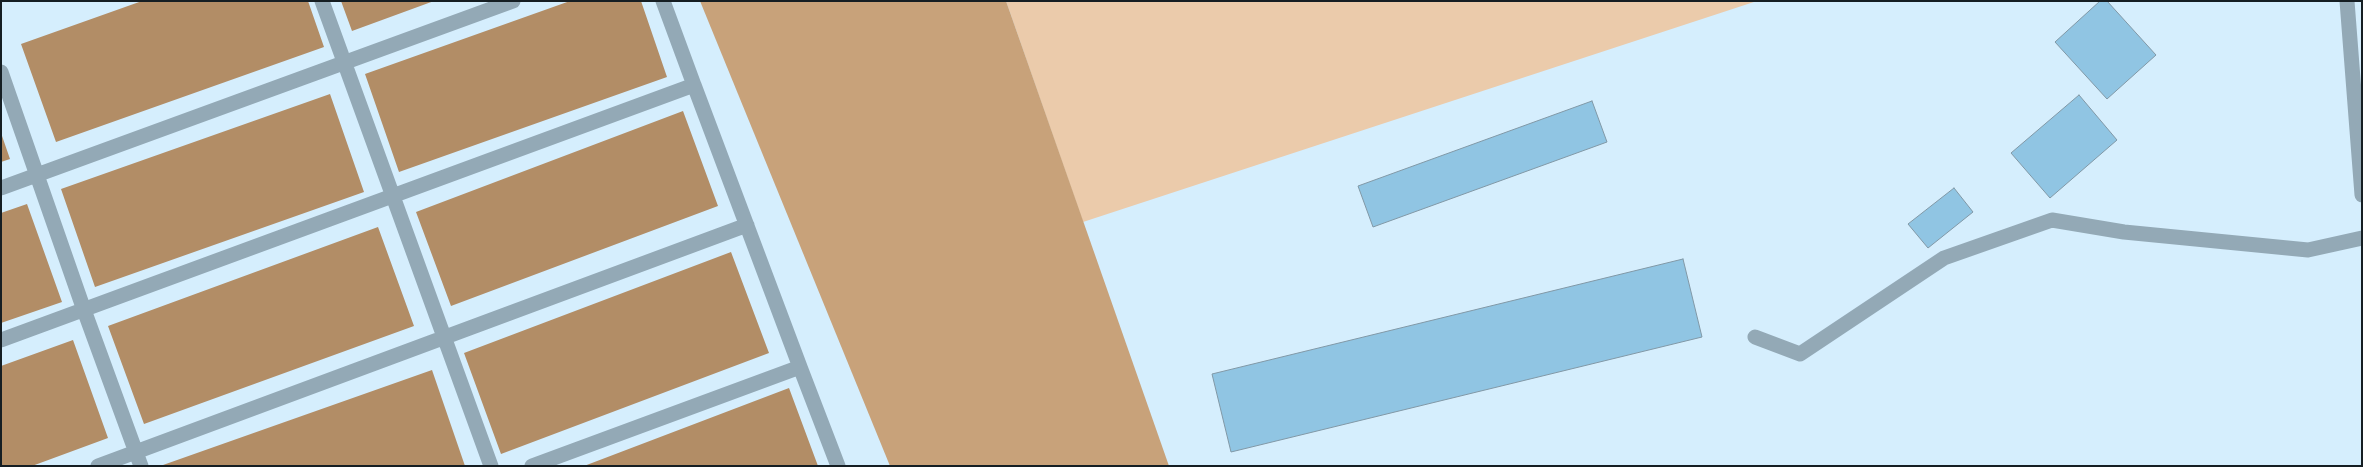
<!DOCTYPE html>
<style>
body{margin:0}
#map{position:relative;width:2363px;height:467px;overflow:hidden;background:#d5eefd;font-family:"Open Sans",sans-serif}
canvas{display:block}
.frame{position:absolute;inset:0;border:2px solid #151e23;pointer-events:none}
</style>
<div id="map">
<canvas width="2363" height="467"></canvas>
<div class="frame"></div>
</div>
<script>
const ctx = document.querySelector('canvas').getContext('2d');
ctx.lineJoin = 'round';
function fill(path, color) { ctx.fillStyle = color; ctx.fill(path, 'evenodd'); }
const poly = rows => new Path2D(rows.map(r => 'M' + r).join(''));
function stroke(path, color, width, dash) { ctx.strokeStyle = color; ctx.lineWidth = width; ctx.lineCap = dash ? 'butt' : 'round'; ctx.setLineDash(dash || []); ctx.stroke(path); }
const green = poly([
 [1006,1,1757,1,1083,222]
]);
const forest = poly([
 [700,1,1006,1,1169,466,890,466]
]);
const water = poly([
 [142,1,308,1,324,47,56,142,21,44],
 [341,1,434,1,352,31],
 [570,1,641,1,667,77,399,172,365,74],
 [330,94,364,192,95,287,61,189],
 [683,111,718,206,451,306,416,212],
 [1,133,10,159,1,162],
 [27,204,62,302,1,323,1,213],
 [378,227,414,326,144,424,108,326],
 [731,252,769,353,501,454,464,353],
 [73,340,108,438,32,466,1,466,1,366],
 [432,370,465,466,164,466,163,465],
 [789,388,818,466,584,466]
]);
const building = poly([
 [2100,1,2107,1,2156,55,2107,99,2055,42,2100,1],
 [2079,95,2117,140,2050,198,2011,153,2079,95],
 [1592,101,1607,142,1373,227,1358,186,1592,101],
 [1954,188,1973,212,1928,248,1908,224,1954,188],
 [1683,259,1702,337,1231,452,1212,374,1683,259]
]);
const lane = poly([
 [322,1,491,466],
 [1,72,84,310,141,466],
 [1,188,513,1],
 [1755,337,1800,354,1944,258,2052,220,2124,232,2308,250,2362,238],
 [1,340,694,85,663,1],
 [800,367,838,466],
 [98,466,747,225],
 [532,466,800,367,694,85]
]);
const street = poly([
 [2347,1,2362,195]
]);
fill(green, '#ebcbab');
fill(forest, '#c8a27a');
fill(water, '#b28d66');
fill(building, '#90c5e3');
stroke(building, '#8198a6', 1);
stroke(lane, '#93a9b6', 15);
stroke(street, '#93a9b6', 15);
</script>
